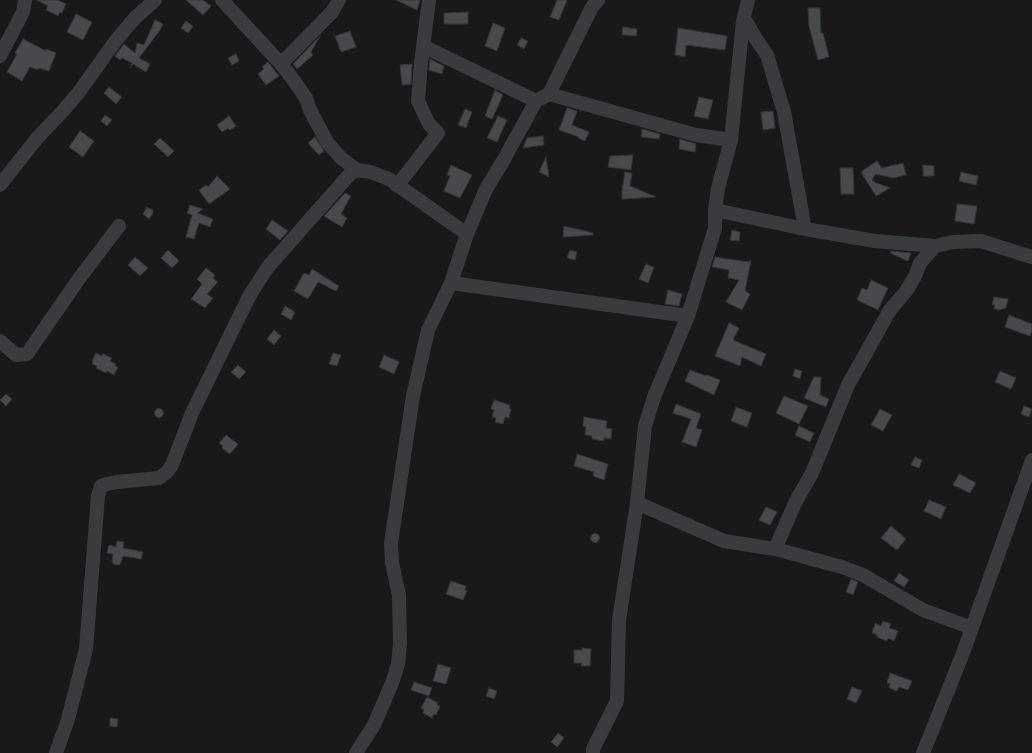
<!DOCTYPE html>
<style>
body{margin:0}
canvas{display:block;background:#19191b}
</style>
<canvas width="1032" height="753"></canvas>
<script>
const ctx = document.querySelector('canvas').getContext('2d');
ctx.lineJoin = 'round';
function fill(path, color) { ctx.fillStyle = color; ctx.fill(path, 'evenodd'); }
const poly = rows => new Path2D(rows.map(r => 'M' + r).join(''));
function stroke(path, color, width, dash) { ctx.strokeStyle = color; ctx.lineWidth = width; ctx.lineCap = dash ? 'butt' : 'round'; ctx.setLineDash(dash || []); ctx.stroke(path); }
const building = poly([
 [37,0,58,0,66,4,62,13,60,12,58,16,46,10,48,6,37,0],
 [186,0,203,0,211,6,203,15,186,0],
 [396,0,420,0,417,10,396,0],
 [557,0,567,0,559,20,550,17,557,0],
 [808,8,820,8,821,33,823,33,829,57,818,60,809,26,808,8],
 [468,12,468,24,444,24,444,13,468,12],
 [76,14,92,22,83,40,67,32,76,14],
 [155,20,163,24,160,30,139,58,150,64,146,72,133,64,130,68,132,63,122,58,120,60,115,56,124,44,135,53,137,43,144,45,155,20],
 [186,21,193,26,188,33,181,28,186,21],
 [493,23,505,28,497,51,485,46,493,23],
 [623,27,637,29,636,36,622,35,623,27],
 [678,28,727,36,725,50,686,45,685,57,675,55,678,28],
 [350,31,356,47,341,52,335,36,350,31],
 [320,36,311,52,313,55,297,69,293,64,320,36],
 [521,38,528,41,524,49,517,45,521,38],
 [23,39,46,51,46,49,56,53,49,71,38,68,38,70,30,67,22,81,7,72,17,54,15,53,23,39],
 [236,54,239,61,232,65,228,58,236,54],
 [430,59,444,66,442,74,429,70,430,59],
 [268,62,279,76,266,85,258,74,264,69,262,67,268,62],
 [412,64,411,84,402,85,400,65,412,64],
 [109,87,122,97,116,104,104,93,109,87],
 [495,90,503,95,492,119,485,116,495,90],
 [699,97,713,100,708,119,694,116,699,97],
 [567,108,577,111,572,125,589,132,585,141,578,138,579,137,559,130,567,108],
 [465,109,472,112,466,128,458,125,465,109],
 [773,111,775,128,763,130,761,112,773,111],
 [105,115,112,120,107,126,101,121,105,115],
 [229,116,236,126,230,130,228,128,222,132,217,125,229,116],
 [498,116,507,120,497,142,487,138,498,116],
 [642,129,660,134,659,139,641,137,642,129],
 [80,131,94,141,83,157,69,147,80,131],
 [543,136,544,145,523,148,527,138,543,136],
 [315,137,324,151,319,155,308,143,315,137],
 [160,138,174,151,168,157,154,144,160,138],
 [680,139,696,144,695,152,679,149,680,139],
 [633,155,631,170,608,167,610,156,633,155],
 [546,157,549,177,539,172,546,157],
 [877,161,882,168,903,163,906,175,893,178,875,174,872,181,890,188,876,196,862,174,862,171,877,161],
 [451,165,472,175,460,198,444,191,450,176,447,175,451,165],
 [923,165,934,166,934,176,923,176,923,165],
 [840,168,853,168,854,194,841,194,840,168],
 [625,172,632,173,630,186,656,197,622,199,622,191,625,172],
 [961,172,978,176,976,185,959,181,961,172],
 [217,176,230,189,209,204,199,190,206,185,208,187,217,176],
 [345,193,351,196,341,214,347,218,342,227,324,216,345,193],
 [957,204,977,206,974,224,955,221,957,204],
 [190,205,203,209,197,213,213,219,210,227,199,223,194,239,186,237,192,215,187,213,190,205],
 [147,207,153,210,153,213,149,219,143,214,147,207],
 [272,220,288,231,280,240,266,229,272,220],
 [564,226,593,233,593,235,563,237,564,226],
 [732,230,740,232,739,241,730,240,732,230],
 [168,250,179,261,172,268,161,258,168,250],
 [570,250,577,252,575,260,567,258,570,250],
 [891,251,911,253,908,261,890,253,891,251],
 [135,257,148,268,140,276,128,265,135,257],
 [715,257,749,262,750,260,751,261,745,291,750,294,742,310,726,302,739,280,728,278,729,270,712,267,715,257],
 [646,264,654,267,648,283,639,279,646,264],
 [206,268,215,275,213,278,218,282,207,294,213,298,205,308,191,299,202,284,197,279,206,268],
 [312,269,339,286,336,291,318,282,308,299,294,291,304,273,309,275,312,269],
 [871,280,888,288,878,310,857,300,862,288,867,290,871,280],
 [668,290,682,294,679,306,665,304,668,290],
 [994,297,1008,299,1006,308,999,310,994,309,995,305,992,305,994,297],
 [285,306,295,312,291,320,281,314,285,306],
 [1009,315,1032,324,1032,331,1030,336,1005,327,1009,315],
 [729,323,739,328,733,340,766,354,761,366,742,357,740,366,715,356,729,323],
 [274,330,281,336,274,345,267,339,274,330],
 [96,353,102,356,103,354,112,358,110,361,116,364,115,366,118,367,114,375,107,371,106,373,96,368,97,366,92,364,93,362,92,361,96,353],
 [333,353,341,355,337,366,329,364,333,353],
 [384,355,399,362,394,374,379,367,384,355],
 [238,365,246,372,239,379,231,372,238,365],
 [795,369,802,371,800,379,793,376,795,369],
 [690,370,706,376,707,375,720,380,714,395,685,381,690,370],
 [1000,371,1016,378,1011,389,995,382,1000,371],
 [814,377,821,377,820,395,829,399,826,407,804,398,814,377],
 [6,394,12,399,6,406,0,400,6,394],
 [784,396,808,406,799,424,776,413,784,396],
 [494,400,510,405,509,408,511,409,509,418,505,417,503,424,495,422,496,418,492,417,494,410,491,409,494,400],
 [676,404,701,414,696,428,702,430,696,447,682,442,691,419,673,413,676,404],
 [1024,406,1032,409,1029,417,1021,414,1024,406],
 [736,407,752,413,747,427,731,421,736,407],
 '154.5 413a4.5 4.5 0 1 1 9 0a4.5 4.5 0 1 1-9 0Z',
 [880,409,892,415,883,431,871,425,880,409],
 [584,417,607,421,606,428,612,429,611,439,604,438,604,441,592,439,592,436,585,435,586,427,583,426,584,417],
 [799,426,814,433,810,442,795,435,799,426],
 [226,435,238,444,230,454,222,448,223,446,219,443,226,435],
 [577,454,608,464,604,480,593,476,594,472,574,466,577,454],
 [915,457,922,460,919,468,911,465,915,457],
 [959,474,976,483,970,493,953,485,959,474],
 [929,500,946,507,941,519,924,511,929,500],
 [766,507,777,512,770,525,759,520,766,507],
 [891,526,906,539,897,550,881,538,891,526],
 '590.5 538a4.5 4.5 0 1 1 9 0a4.5 4.5 0 1 1-9 0Z',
 [117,541,124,542,123,548,143,552,141,559,123,556,120,565,113,564,113,562,112,562,113,554,107,553,109,545,116,547,117,541],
 [899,573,909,580,904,587,894,581,899,573],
 [851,579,858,582,853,595,846,592,851,579],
 [451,581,466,586,465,590,467,591,463,600,446,594,451,581],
 [883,621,891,624,889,628,898,631,894,641,888,638,887,641,877,637,877,635,872,633,875,623,881,626,883,621],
 [582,648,591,649,590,666,581,666,582,663,574,663,574,650,582,650,582,648],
 [438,664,451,668,446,684,433,681,438,664],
 [890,673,912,681,908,690,899,687,897,691,889,688,890,684,887,683,890,673],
 [414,682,432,688,429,696,411,690,414,682],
 [852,687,862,691,856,703,847,699,852,687],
 [489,688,497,691,494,699,486,696,489,688],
 [427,697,438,703,437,705,440,706,436,715,434,714,432,718,423,713,424,710,421,708,427,697],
 [110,718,118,719,117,727,110,726,110,718],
 [558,733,564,738,557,747,551,742,558,733]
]);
const minor = poly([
 [222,0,281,64,292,78,306,98,310,110,327,142,341,158,357,170],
 [744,18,756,39,767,55,784,112,805,229],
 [423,46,536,101],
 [0,56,23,12,25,0],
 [281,64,332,12,339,0],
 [549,94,696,135,731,140],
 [0,185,38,137,62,112,79,92,117,39,135,18,155,0],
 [397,186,438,133,429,124,418,101,421,63,429,0],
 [715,210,805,229,875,241,935,246,953,242,981,241,1032,257],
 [451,283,688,316],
 [0,341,16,355,27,354,78,280,119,226],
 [637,503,724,541,775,549,842,567,863,575,923,610,972,628],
 [775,549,796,501,812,473,848,385,890,310,907,290,915,276,920,263,935,246],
 [56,753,68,719,86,649,98,496,101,486,107,484,117,482,159,478,167,472,172,465,192,413,235,325,251,293,268,267,350,174,357,170,370,172,389,179,467,234],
 [356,753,374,725,392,683,398,664,400,644,399,595,392,563,391,543,413,396,428,330,451,283,467,234,486,189,503,161,536,101,549,94,592,7,598,0],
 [593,753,593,749,617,701,619,620,637,503,645,426,654,397,688,316,715,228,715,210,718,188,731,140,743,21,748,0],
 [923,753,963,653,1032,460]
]);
fill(building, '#48494d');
stroke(building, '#343337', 1);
stroke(minor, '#3a3b3f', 14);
</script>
